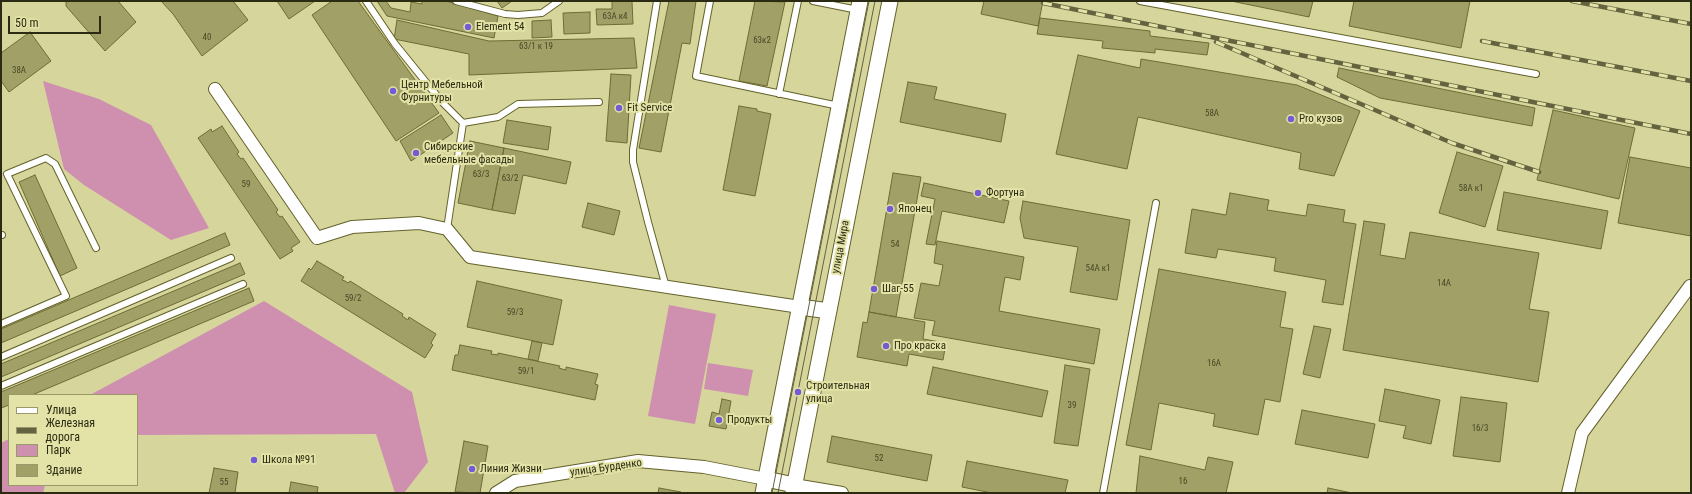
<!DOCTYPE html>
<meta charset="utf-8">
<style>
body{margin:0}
#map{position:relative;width:1692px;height:494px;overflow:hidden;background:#d6d59b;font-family:"Roboto Condensed",sans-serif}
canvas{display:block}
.frame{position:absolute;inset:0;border:2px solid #2b2b13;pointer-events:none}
.legend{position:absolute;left:8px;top:394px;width:130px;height:92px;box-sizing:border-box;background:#e3e3a7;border:1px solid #99996c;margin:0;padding:5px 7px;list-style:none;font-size:12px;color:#2b2b13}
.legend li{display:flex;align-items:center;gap:8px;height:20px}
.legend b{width:20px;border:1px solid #99996c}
.scale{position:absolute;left:8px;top:16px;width:93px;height:18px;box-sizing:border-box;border:2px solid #2b2b13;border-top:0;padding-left:5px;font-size:12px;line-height:14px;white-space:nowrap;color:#2b2b13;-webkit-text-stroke:3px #e3e3a7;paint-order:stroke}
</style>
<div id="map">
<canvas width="1692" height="494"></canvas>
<div class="frame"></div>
<ul class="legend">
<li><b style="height:5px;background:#fff"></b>Улица</li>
<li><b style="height:5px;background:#646340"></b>Железная дорога</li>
<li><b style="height:11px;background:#cf90b0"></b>Парк</li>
<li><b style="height:11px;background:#a0a067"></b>Здание</li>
</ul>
<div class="scale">50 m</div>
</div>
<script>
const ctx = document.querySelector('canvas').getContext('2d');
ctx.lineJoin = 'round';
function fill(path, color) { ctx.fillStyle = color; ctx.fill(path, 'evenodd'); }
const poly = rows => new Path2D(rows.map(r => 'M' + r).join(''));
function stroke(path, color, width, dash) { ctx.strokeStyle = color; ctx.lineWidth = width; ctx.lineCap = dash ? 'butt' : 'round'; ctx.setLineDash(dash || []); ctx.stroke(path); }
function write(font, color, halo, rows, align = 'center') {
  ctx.font = font + ' "Roboto Condensed",sans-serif'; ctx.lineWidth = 4; ctx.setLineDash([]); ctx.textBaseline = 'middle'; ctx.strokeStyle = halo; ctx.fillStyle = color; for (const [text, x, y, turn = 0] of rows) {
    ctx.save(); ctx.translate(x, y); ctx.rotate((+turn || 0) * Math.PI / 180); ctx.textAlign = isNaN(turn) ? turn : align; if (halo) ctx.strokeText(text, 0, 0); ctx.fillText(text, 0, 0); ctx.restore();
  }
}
const green = poly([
 [43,81,99,99,151,125,209,228,171,240,84,185,64,169],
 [264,301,412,392,428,462,404,493,395,493,376,434,137,435,137,395,90,395],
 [669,305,716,314,695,424,648,416],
 [708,363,753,370,748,396,704,389],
 [9,439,9,485,45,485,43,493,1,493,1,443]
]);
const building = poly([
 [66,1,118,1,136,22,105,51,66,6,66,1],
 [161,1,233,1,248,20,202,56,173,14,161,1],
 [277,1,315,1,289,19,277,1],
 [332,1,358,1,439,113,396,141,312,15,332,1],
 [377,1,386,1,391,8,410,12,411,2,422,4,422,1,446,1,498,16,494,38,387,16,377,1],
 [497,1,512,1,502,8,497,1],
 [612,1,632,1,633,24,597,25,596,9,612,9,612,1],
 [669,1,696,1,690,44,682,43,661,152,639,148,669,1],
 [755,1,785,2,767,86,739,81,755,1],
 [984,1,1043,1,1038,26,981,14,984,1],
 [1231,1,1313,1,1309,17,1231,1],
 [1354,1,1470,1,1461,48,1349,26,1354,1],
 [590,12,590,33,564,34,563,13,590,12],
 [1040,18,1150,31,1150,36,1209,43,1207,55,1155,49,1155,53,1102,48,1103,41,1037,34,1040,18],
 [397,20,489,41,634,38,637,68,469,75,469,54,394,39,397,20],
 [551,20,552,37,532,38,532,21,551,20],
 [30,32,51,61,9,92,1,81,1,53,30,32],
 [1078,55,1140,68,1141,59,1297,85,1360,111,1334,176,1299,169,1301,153,1138,117,1127,169,1056,154,1078,55],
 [1339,68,1535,108,1532,126,1380,98,1337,77,1339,68],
 [611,74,631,75,627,143,606,141,611,74],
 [908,82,937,87,934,99,1006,114,1001,142,900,122,908,82],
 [739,106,757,109,757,111,771,114,755,196,723,190,739,106],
 [1553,110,1635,128,1619,199,1537,180,1553,110],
 [441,115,453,133,411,161,400,141,441,115],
 [507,120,551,127,548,150,503,143,507,120],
 [222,126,239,152,237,154,241,159,243,158,278,210,276,212,280,217,282,216,300,242,291,248,293,251,280,259,198,138,211,129,212,132,222,126],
 [470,141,504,148,492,210,458,203,470,141],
 [504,148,571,162,566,184,523,175,515,214,492,210,504,148],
 [1457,152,1503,166,1485,227,1439,213,1457,152],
 [1630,157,1691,168,1691,236,1618,223,1630,157],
 [893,173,921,177,896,317,869,312,893,173],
 [35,175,77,268,60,276,19,182,35,175],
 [924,183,1009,201,1004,223,942,211,935,245,926,244,935,199,921,196,924,183],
 [1504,192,1608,211,1601,249,1497,230,1504,192],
 [1230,193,1269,200,1267,210,1306,216,1308,204,1345,210,1343,222,1356,224,1343,305,1322,302,1326,280,1274,271,1276,258,1218,249,1216,258,1185,253,1192,209,1226,215,1230,193],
 [1023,201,1130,220,1117,300,1070,292,1078,247,1024,238,1020,218,1023,201],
 [588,203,620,211,614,235,582,227,588,203],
 [1364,221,1385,224,1380,255,1405,259,1410,232,1539,253,1529,309,1549,312,1538,382,1343,350,1364,221],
 [225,233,230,245,1,343,1,329,225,233],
 [937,241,1024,257,1020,280,1005,277,999,311,1100,329,1094,364,932,335,935,321,914,318,921,283,939,286,943,265,934,263,937,241],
 [317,261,344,277,342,280,345,281,348,283,350,281,403,314,402,316,408,320,409,317,436,334,431,343,433,345,425,358,301,281,309,268,311,270,317,261],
 [240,263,245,274,1,377,1,364,240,263],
 [1159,269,1286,292,1280,327,1293,329,1280,402,1265,399,1258,435,1213,426,1215,414,1159,403,1151,450,1126,445,1159,269],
 [477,281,562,300,553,345,467,327,477,281],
 [249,288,254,301,32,395,9,395,9,405,1,408,1,392,249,288],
 [869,312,925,322,923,339,946,343,943,360,909,354,907,366,857,357,863,322,867,323,869,312],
 [1314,326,1331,329,1320,378,1303,374,1314,326],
 [532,341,542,343,538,361,528,359,532,341],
 [460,345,492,351,491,354,498,355,498,353,560,366,559,368,562,369,566,370,566,367,598,374,595,384,598,385,595,400,452,370,455,355,458,355,460,345],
 [1065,365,1090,369,1078,446,1054,443,1065,365],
 [933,367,1048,391,1042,417,927,394,933,367],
 [1385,389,1440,400,1431,444,1403,438,1406,426,1379,421,1385,389],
 [1461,397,1507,403,1500,462,1453,456,1461,397],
 [722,399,731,401,726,429,709,426,712,412,719,414,722,399],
 [1302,410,1375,424,1368,458,1295,444,1302,410],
 [832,436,932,455,927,481,827,462,832,436],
 [464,441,488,446,480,493,455,492,464,441],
 [1140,456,1205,470,1208,457,1233,462,1226,493,1136,493,1140,456],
 [967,461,1068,480,1065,493,992,493,962,487,967,461],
 [214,468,238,472,235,493,209,493,214,468],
 [291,482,318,487,317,493,289,493,291,482],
 [659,488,681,492,681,493,658,493,659,488],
 [1328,488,1352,493,1327,493,1328,488]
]);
const service = poly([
 [366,1,395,44,442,102,463,123],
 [456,1,505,14,518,15,542,13,559,1],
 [657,1,633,150,633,162,648,222,666,287],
 [710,1,696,76,839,106],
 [813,1,858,10],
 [1140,1,1536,74],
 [779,94,798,1],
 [447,229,463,123,498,117,518,104,599,102],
 [1,235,2,235],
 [1,324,66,296,7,174,46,158,55,164,96,248],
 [1,357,231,258],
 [1,386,243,284],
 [1103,493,1156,203]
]);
const minor = poly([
 [215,89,317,238,352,227,419,223,447,229,470,257,800,307],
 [794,485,842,493],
 [496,493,515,481,638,461,704,467,766,479],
 [1568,493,1582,433,1690,286]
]);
const tertiary = poly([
 [800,307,829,311],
 [766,479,794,485],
 [763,493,860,1],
 [793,493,890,1]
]);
const tram = poly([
 [772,493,869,1],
 [778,493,875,1]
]);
const rail = poly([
 [1572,1,1691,24],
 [1043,3,1691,134],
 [1482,41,1691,81],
 [1216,42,1452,143,1539,172]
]);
const markers = [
 [468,27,4,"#725bd5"],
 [393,91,4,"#725bd5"],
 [619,108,4,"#725bd5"],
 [1291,119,4,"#725bd5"],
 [416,153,4,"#725bd5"],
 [978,193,4,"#725bd5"],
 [890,209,4,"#725bd5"],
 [874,289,4,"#725bd5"],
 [886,346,4,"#725bd5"],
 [798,392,4,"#725bd5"],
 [719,420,4,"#725bd5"],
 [254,460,4,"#725bd5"],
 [472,469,4,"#725bd5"]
];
const numberNames = [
 ["63А к4",615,17],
 ["40",207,38],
 ["63к2",762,41],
 ["63/1 к 19",536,47],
 ["38А",19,71],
 ["58А",1212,114],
 ["63/3",481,175],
 ["63/2",510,179],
 ["59",246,185],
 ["58А к1",1471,189],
 ["54",895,245],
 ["54А к1",1098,269],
 ["14А",1444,284],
 ["59/2",353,299],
 ["59/3",515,313],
 ["16А",1214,364],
 ["59/1",526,372],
 ["39",1072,406],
 ["16/3",1480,429],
 ["52",879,459],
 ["16",1183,482],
 ["55",224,483]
];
const poiNames = [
 ["Element 54",476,27],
 ["Центр Мебельной",401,85],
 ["Фурнитуры",401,98],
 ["Fit Service",627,108],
 ["Pro кузов",1299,119],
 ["Сибирские",424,147],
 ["мебельные фасады",424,160],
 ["Фортуна",986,193],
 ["Японец",898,209],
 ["Шаг-55",882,289],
 ["Про краска",894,346],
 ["Строительная",806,386],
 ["улица",806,399],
 ["Продукты",727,420],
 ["Школа №91",262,460],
 ["Линия Жизни",480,469]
];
const streetNames = [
 ["улица Мира",841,247,-79],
 ["улица Бурденко",606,468,-8]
];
fill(green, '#cf90b0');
fill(building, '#a0a067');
stroke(building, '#6d6c35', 1);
stroke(service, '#63622a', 8);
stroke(minor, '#63622a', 14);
stroke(tertiary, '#63622a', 17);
stroke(service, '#fff', 6);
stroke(minor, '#fff', 12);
stroke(tertiary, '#fff', 15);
stroke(tram, '#646340', 1);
stroke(rail, '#646340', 4.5);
stroke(rail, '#e3e3a7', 3, [9]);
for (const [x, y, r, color] of markers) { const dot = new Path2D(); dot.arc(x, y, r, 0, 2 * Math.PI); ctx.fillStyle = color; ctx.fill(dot); stroke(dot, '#e3e3a7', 1.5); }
write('9px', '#484828', null, numberNames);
write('11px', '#2b2b13', '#e3e3a7', poiNames, 'left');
write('11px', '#2b2b13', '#e3e3a7', streetNames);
</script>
